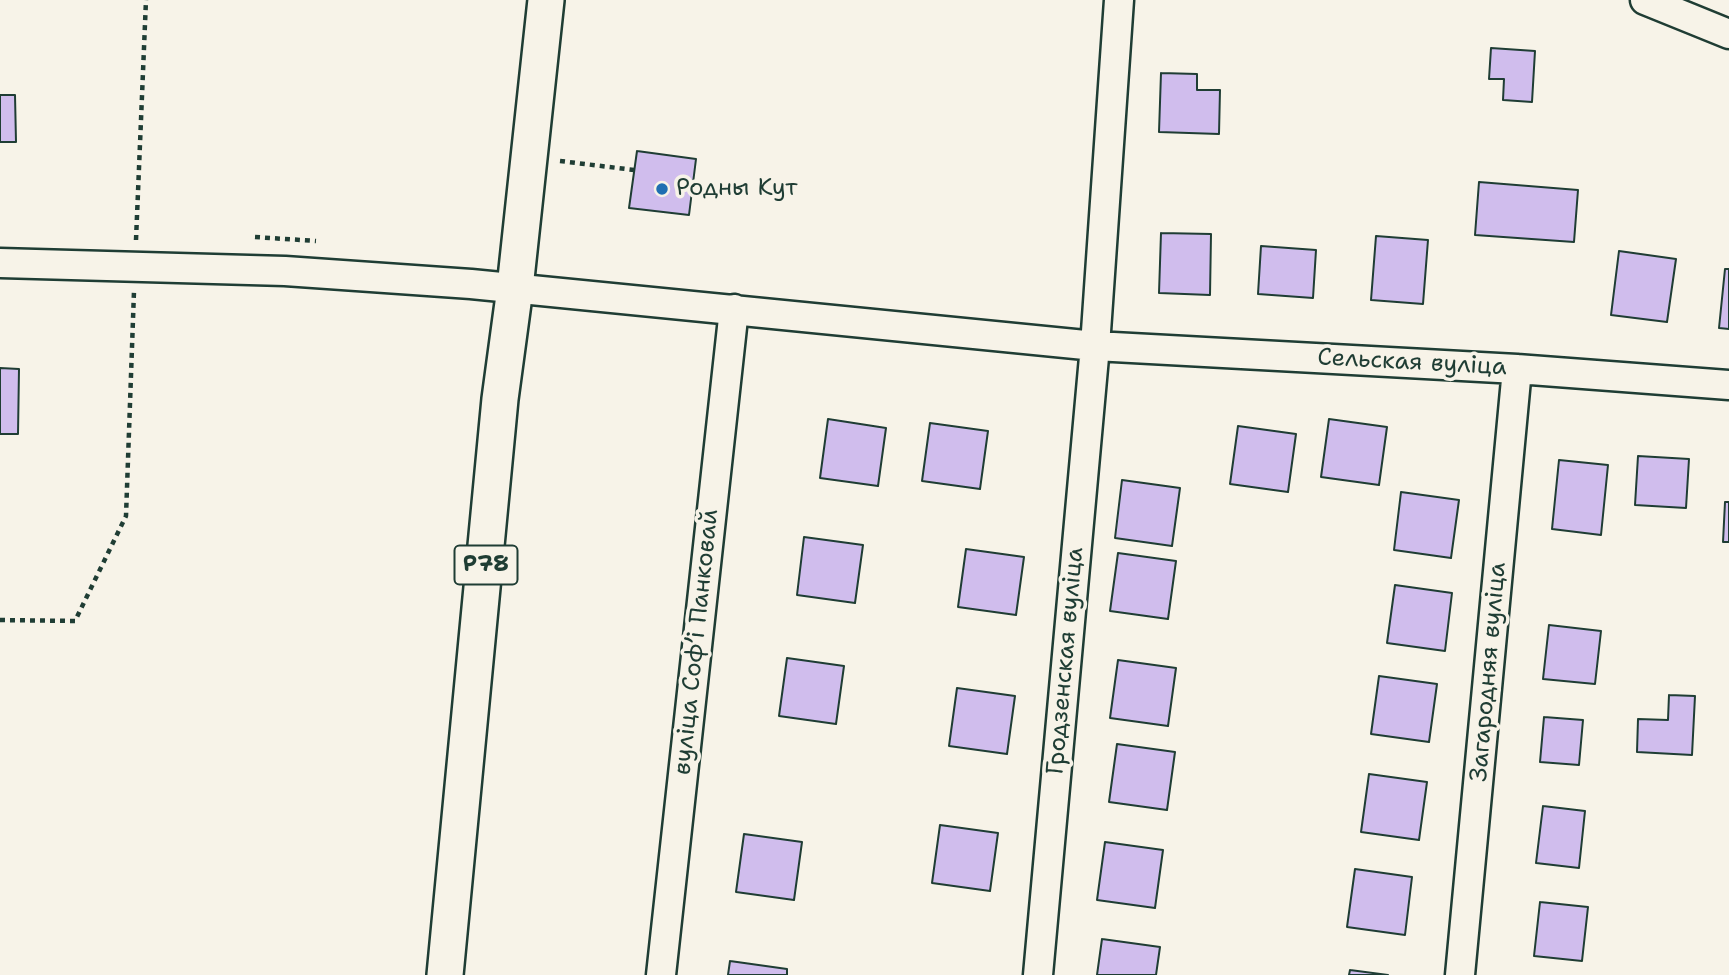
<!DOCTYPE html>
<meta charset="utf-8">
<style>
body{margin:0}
canvas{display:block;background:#f7f3e8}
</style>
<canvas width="1729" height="975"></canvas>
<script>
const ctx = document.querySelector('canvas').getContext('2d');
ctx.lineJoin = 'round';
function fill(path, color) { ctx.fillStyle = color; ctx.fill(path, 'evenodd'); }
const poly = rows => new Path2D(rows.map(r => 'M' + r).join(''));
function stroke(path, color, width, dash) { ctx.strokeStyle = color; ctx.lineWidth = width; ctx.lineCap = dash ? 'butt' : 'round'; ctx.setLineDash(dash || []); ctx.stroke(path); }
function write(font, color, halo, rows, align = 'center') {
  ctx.font = font + ' "Shantell Sans",sans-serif'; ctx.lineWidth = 7; ctx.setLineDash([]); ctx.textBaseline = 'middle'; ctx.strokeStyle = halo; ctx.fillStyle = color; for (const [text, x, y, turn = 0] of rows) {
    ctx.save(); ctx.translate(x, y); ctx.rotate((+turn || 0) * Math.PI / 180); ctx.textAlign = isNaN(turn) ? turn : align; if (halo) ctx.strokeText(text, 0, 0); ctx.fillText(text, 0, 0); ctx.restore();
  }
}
const building = poly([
 [1491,48,1535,51,1532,102,1503,100,1504,79,1489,79,1491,48],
 [1161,73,1197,74,1197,90,1220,90,1219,134,1159,132,1161,73],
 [0,95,15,95,16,142,0,142,0,95],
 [637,151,696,159,689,215,629,208,637,151],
 [1479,182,1578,190,1574,242,1475,235,1479,182],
 [1161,233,1211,234,1210,295,1159,293,1161,233],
 [1376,236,1428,240,1423,304,1371,300,1376,236],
 [1261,246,1316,250,1313,298,1258,294,1261,246],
 [1619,251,1676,259,1667,322,1611,315,1619,251],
 [1725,269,1729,269,1729,329,1719,328,1725,269],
 [0,368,19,369,18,434,0,434,0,368],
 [828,419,886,428,878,486,820,478,828,419],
 [1329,419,1387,427,1379,485,1321,477,1329,419],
 [930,423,988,431,980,489,922,481,930,423],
 [1238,426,1296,434,1288,492,1230,484,1238,426],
 [1638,456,1689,459,1686,508,1635,505,1638,456],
 [1559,460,1608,465,1601,535,1552,529,1559,460],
 [1122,480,1180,488,1172,546,1115,538,1122,480],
 [1401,492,1459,500,1451,558,1394,550,1401,492],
 [1725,502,1729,502,1729,542,1723,542,1725,502],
 [804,537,863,545,855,603,797,595,804,537],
 [966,549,1024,557,1016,615,958,607,966,549],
 [1118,553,1176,561,1168,619,1110,611,1118,553],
 [1395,585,1452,593,1445,651,1387,643,1395,585],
 [1549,625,1601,631,1595,684,1543,679,1549,625],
 [787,658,844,666,836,724,779,716,787,658],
 [1118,660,1176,668,1168,726,1110,718,1118,660],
 [1379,676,1437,684,1429,742,1371,734,1379,676],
 [957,688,1015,696,1007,754,949,746,957,688],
 [1669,695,1695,696,1692,755,1637,752,1638,719,1668,720,1669,695],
 [1544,717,1583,720,1579,765,1540,762,1544,717],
 [1117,744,1175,752,1167,810,1109,802,1117,744],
 [1369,774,1427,782,1419,840,1361,832,1369,774],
 [1543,806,1585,811,1579,868,1536,863,1543,806],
 [940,825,998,833,990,891,932,883,940,825],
 [744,834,802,842,794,900,736,892,744,834],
 [1105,842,1163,850,1155,908,1097,900,1105,842],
 [1355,869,1412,877,1405,935,1347,927,1355,869],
 [1540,902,1588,907,1582,961,1534,956,1540,902],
 [1102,939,1160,947,1156,975,1097,975,1102,939],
 [730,961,787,969,787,975,728,975,730,961],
 [1350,970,1388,975,1349,975,1350,970]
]);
const path = poly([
 [560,161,634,170],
 [255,237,316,241],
 [136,240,146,0],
 [0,620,75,621,126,516,134,291]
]);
const minor = poly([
 [1645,0,1729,34],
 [0,263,285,271,471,284,1095,346,1517,369,1729,385],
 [661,975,734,309],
 [1038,975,1095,346,1119,0],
 [1460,975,1517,369]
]);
const major = poly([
 [445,975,500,399,515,288,546,0]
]);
const markers = [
 [662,189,7,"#1f6fb2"]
];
const shields = [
 [486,565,63]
];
const shieldNames = [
 ["Р78",486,565]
];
const poiNames = [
 ["Родны Кут",676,189]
];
const streetNames = [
 ["Сельская вуліца",1412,363,3],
 ["вуліца Софʼі Панковай",697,642,-84],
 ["Гродзенская вуліца",1066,661,-85],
 ["Загародняя вуліца",1489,672,-85]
];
fill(building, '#d0bded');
stroke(building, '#1f3d34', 2);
stroke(minor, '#1f3d34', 33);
stroke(major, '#1f3d34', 40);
stroke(path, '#1f3d34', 4.5, [5, 5]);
stroke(minor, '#f7f3e8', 28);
stroke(major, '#f7f3e8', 35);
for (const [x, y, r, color] of markers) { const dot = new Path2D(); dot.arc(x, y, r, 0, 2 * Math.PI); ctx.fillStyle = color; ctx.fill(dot); stroke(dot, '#f7f3e8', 2.5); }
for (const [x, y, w] of shields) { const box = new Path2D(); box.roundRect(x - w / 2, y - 19.5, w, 39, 5); ctx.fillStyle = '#f7f3e8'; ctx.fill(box); stroke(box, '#1f3d34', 2); }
write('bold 23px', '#1f3d34', null, shieldNames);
write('24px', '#1f3d34', '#f7f3e8', poiNames, 'left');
write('24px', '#1f3d34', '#f7f3e8', streetNames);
</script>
